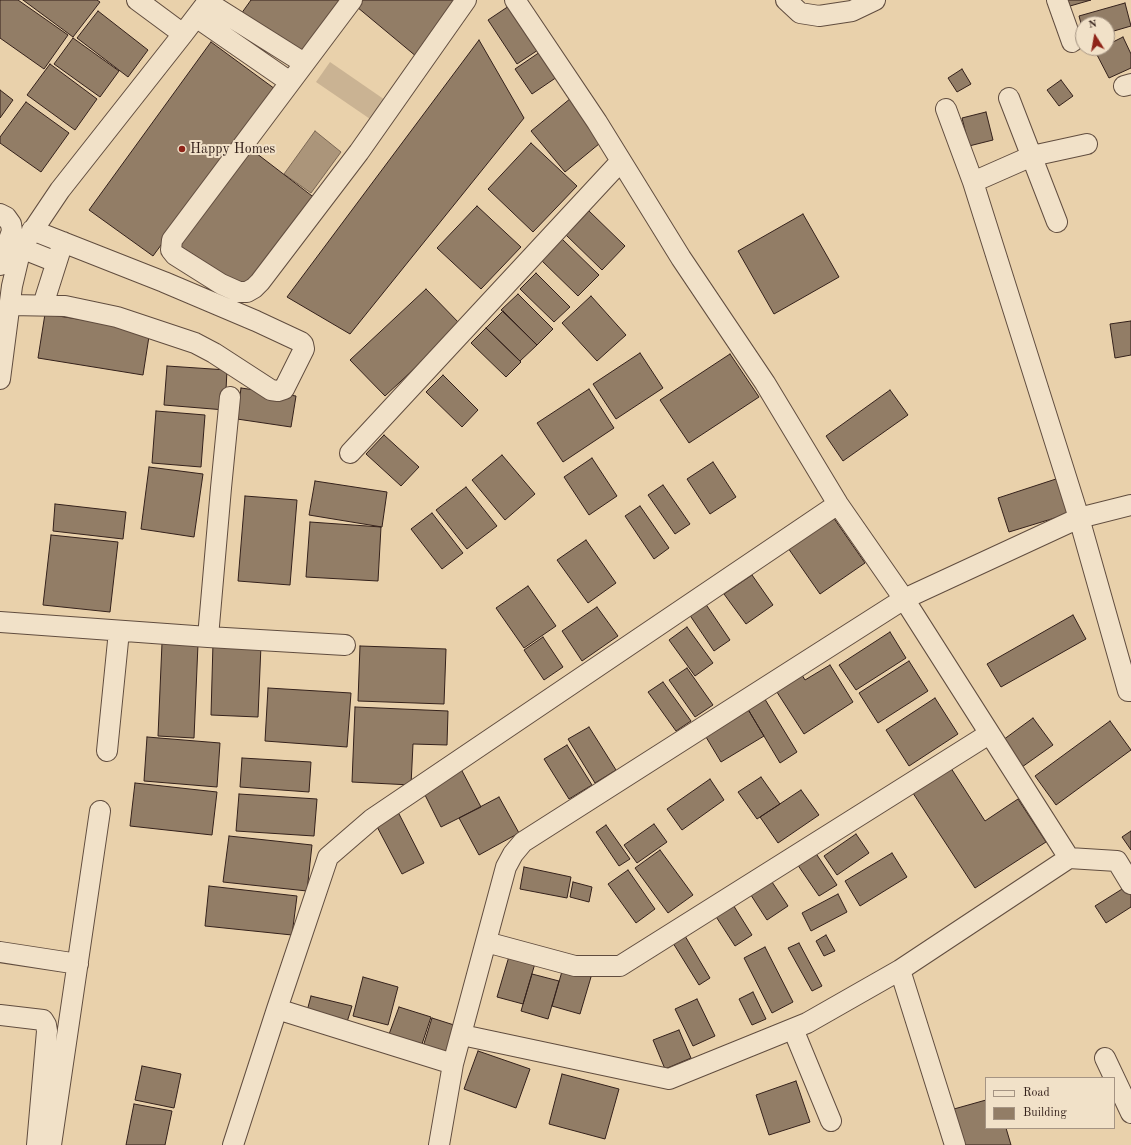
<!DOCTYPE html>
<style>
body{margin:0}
#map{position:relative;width:1131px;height:1145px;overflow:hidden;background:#e9d1ab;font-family:"Old Standard TT",serif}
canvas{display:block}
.legend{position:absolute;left:985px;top:1077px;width:130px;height:52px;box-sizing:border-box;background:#f1e1c8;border:1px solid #a59483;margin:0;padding:5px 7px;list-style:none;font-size:12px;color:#34211b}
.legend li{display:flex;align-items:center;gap:8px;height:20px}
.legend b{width:20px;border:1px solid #a59483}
.north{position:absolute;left:1075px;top:16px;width:40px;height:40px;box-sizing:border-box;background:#f1e1c8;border:1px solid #a59483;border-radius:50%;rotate:349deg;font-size:11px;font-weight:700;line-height:16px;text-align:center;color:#34211b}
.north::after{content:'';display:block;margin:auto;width:14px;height:18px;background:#8f2418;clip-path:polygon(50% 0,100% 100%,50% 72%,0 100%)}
</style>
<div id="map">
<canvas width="1131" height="1145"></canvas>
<ul class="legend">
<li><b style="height:5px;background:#f1e1c8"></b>Road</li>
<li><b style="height:11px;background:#927d66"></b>Building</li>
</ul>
<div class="north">N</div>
</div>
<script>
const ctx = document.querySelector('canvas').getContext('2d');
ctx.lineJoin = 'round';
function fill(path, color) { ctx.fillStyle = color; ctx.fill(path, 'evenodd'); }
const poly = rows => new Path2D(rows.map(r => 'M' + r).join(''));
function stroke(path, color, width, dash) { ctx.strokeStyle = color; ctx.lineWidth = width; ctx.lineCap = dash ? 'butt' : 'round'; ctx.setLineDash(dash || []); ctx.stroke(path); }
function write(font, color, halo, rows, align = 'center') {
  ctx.font = font + ' "Old Standard TT",serif'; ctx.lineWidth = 4; ctx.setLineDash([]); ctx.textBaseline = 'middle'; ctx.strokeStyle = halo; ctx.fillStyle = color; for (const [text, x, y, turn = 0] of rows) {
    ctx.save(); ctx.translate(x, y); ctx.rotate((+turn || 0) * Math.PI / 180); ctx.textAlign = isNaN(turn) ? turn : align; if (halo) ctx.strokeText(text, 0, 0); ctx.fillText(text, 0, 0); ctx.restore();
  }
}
const green = poly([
 [330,62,388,102,373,121,316,82]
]);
const water = poly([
 [315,131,341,152,311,193,284,174,315,131]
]);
const building = poly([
 [0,0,18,0,68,35,44,69,0,38,0,0],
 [23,0,97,0,100,2,73,37,23,0],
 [251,0,344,0,304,53,241,14,251,0],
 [363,0,458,0,417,57,357,7,363,0],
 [1068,0,1091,0,1070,6,1068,0],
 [1125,3,1131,26,1107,33,1107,24,1083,24,1083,31,1079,16,1125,3],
 [509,6,538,50,517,64,488,20,509,6],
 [98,11,148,50,128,77,77,38,98,11],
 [1123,37,1131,54,1131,68,1109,78,1095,51,1101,48,1107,48,1107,45,1123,37],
 [73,38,119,71,100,97,54,64,73,38],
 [479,40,524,118,350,334,287,297,479,40],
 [211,42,275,89,153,256,89,210,211,42],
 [540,52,557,77,532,94,515,69,540,52],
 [50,64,97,99,75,130,27,95,50,64],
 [962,69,971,84,957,92,948,78,962,69],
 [1061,80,1073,96,1059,106,1047,90,1061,80],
 [0,90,13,100,0,118,0,90],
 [571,98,605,139,565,172,531,131,571,98],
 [26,102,69,133,41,172,0,143,0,137,26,102],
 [986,112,993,140,969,146,962,118,986,112],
 [531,143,577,186,533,232,488,189,531,143],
 [252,150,316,199,243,287,177,244,252,150],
 [477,206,521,247,481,289,437,248,477,206],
 [589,211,625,246,602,270,566,235,589,211],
 [803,214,839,277,774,314,738,251,803,214],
 [562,239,599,275,578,296,541,260,562,239],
 [536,273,570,307,554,322,520,289,536,273],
 [426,289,461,325,385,396,350,360,426,289],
 [518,294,553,329,537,345,501,310,518,294],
 [591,296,626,335,597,361,562,323,591,296],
 [503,311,537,345,520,361,486,328,503,311],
 [45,314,150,330,143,375,38,358,45,314],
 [1131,321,1131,355,1115,358,1110,324,1131,321],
 [486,328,521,362,506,377,471,343,486,328],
 [640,353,663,388,616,419,593,384,640,353],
 [730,354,759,397,689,443,660,400,730,354],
 [167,366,227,370,225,410,164,405,167,366],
 [443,375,478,410,462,427,426,392,443,375],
 [241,388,296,396,291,427,237,419,241,388],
 [589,389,614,428,563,462,537,423,589,389],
 [890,390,908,415,843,461,826,436,890,390],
 [156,411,205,415,201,467,152,463,156,411],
 [384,435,419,467,401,486,366,454,384,435],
 [502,455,535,494,505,520,472,480,502,455],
 [592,458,617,496,589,515,564,477,592,458],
 [713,462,736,497,710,514,687,479,713,462],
 [149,467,203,474,194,537,141,529,149,467],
 [1059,478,1071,513,1009,532,998,498,1059,478],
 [315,481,387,492,382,527,309,515,315,481],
 [663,485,690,524,675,534,648,495,663,485],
 [466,487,497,526,467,549,436,510,466,487],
 [245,496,297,500,290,585,238,581,245,496],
 [55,504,126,512,123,539,53,531,55,504],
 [640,506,669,548,654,559,625,516,640,506],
 [432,513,463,553,442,569,411,529,432,513],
 [833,517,865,563,820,594,788,548,833,517],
 [310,522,381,527,378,581,306,577,310,522],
 [51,535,118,542,110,612,43,605,51,535],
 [586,540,616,583,588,603,557,560,586,540],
 [752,575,773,605,746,624,724,594,752,575],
 [528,586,556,626,524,648,496,608,528,586],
 [705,603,730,640,714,651,689,614,705,603],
 [597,607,618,636,582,661,562,631,597,607],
 [1073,615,1086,639,1001,687,987,664,1073,615],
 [687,627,713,663,695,676,669,640,687,627],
 [890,632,906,658,856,690,839,665,890,632],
 [543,637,563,667,544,680,524,650,543,637],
 [162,643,198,644,194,738,158,736,162,643],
 [213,643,261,645,258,717,211,715,213,643],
 [360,646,446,649,444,704,358,701,360,646],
 [909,661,928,691,878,723,859,693,909,661],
 [830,665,853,702,804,734,773,686,799,670,805,680,830,665],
 [687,668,713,705,695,717,669,680,687,668],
 [663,682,691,721,676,731,648,692,663,682],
 [268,688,351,693,347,747,265,741,268,688],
 [763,696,797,752,780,763,746,706,763,696],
 [935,698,958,734,909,766,886,730,935,698],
 [746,706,764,736,721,762,703,732,746,706],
 [355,707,448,711,447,745,413,744,411,785,352,782,355,707],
 [1033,718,1053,745,1022,767,1003,740,1033,718],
 [1110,721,1131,750,1056,805,1035,776,1110,721],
 [589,727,616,770,595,783,568,739,589,727],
 [147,737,220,743,217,787,144,781,147,737],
 [567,745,592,785,569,799,544,759,567,745],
 [242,758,311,762,309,792,240,787,242,758],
 [947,762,985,821,1018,799,1046,842,975,888,909,787,947,762],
 [461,769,481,807,441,827,422,789,461,769],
 [761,777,780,804,757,819,738,792,761,777],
 [710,779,724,800,682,830,667,809,710,779],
 [135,783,217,792,212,835,130,826,135,783],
 [801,790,819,815,778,843,760,817,801,790],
 [239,794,317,799,314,836,236,831,239,794],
 [499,797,519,833,479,855,459,818,499,797],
 [397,810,424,863,402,874,374,821,397,810],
 [654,824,667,842,637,863,624,845,654,824],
 [606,825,630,859,619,866,596,832,606,825],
 [1131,831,1131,850,1122,837,1131,831],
 [856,834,869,853,837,875,824,856,856,834],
 [229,836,312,845,307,891,223,882,229,836],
 [813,849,837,885,819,896,795,861,813,849],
 [660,850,693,895,668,913,635,868,660,850],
 [892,853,907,877,860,906,845,881,892,853],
 [524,867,571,877,567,898,520,889,524,867],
 [628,870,655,909,636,923,608,884,628,870],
 [768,876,788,906,767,920,747,889,768,876],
 [573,882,592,887,589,902,570,897,573,882],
 [209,886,297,896,292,935,205,926,209,886],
 [1127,886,1131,893,1131,907,1106,923,1095,906,1127,886],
 [838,894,847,912,811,931,802,913,838,894],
 [730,900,752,935,735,946,713,912,730,900],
 [826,935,835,951,824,956,816,941,826,935],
 [685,936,710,978,699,985,673,943,685,936],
 [799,943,822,986,812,991,788,948,799,943],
 [765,947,793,1002,772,1013,744,958,765,947],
 [510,953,536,960,523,1004,497,997,510,953],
 [563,968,591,977,580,1014,552,1006,563,968],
 [532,974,559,981,548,1019,521,1011,532,974],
 [363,977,398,987,388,1025,353,1016,363,977],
 [753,992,766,1019,752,1025,739,999,753,992],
 [311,996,352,1006,347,1022,307,1011,311,996],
 [697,999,715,1036,693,1046,675,1009,697,999],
 [399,1007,431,1017,421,1047,388,1037,399,1007],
 [432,1018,454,1025,445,1057,422,1050,432,1018],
 [679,1030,691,1058,665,1069,653,1040,679,1030],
 [478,1051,530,1069,516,1108,464,1089,478,1051],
 [142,1066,181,1074,174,1108,135,1100,142,1066],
 [562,1074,619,1089,605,1139,549,1124,562,1074],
 [796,1081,810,1122,769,1135,756,1095,796,1081],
 [986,1100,986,1128,1006,1128,1011,1145,965,1145,954,1109,986,1100],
 [134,1104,172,1111,165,1145,126,1145,134,1104]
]);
const street = poly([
 [137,0,183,34],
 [352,0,172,240,171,250,175,255,221,284,239,292,247,292,254,288,260,282,359,152,466,0],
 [515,0,597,122,681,258,765,383,838,504,904,599,1069,858,1117,861,1131,884],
 [786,0,800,13,819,16,852,11,875,0],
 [1057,0,1072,42],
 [207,2,304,63],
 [196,17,290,82],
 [1124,86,1131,84],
 [1009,98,1057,222],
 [946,109,973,182,1079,518,1128,691,1131,691],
 [973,182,1032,156,1087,144],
 [0,214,6,217,11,224,12,231,0,265],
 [21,248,56,262],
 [10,305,65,306,117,317,195,343,214,353,271,390,278,391,284,389,304,349,303,344,301,342,256,321,164,282,32,230],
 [43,305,63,242],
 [0,379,12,286,21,248,60,190,183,34,209,0],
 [350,453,621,161],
 [0,622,208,637,221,488,230,397],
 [208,637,345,645],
 [107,751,119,631],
 [486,942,575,966,620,966,989,734],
 [0,952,78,964],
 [900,970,955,1145],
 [277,1009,453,1064],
 [0,1015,43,1020,46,1025,47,1031,37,1145],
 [793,1029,831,1121],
 [462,1035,669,1079,807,1023,900,970,1069,858],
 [1105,1058,1131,1113],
 [51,1145,100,811],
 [233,1145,277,1009,328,857,372,819,838,504],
 [439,1145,453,1064,506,867,513,854,523,842,904,599,1079,518,1131,505]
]);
const markers = [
 [182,149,4,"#8f2418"]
];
const poiNames = [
 ["Happy Homes",190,149]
];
fill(green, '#cab393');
fill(water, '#ab957a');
stroke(water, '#7b6754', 1);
fill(building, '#927d66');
stroke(building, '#34211b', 1);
stroke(street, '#614d3f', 22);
stroke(street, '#f1e1c8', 20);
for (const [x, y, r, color] of markers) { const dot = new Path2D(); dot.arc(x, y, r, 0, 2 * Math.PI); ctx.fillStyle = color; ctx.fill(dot); stroke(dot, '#f1e1c8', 1.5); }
write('14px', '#34211b', '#f1e1c8', poiNames, 'left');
</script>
